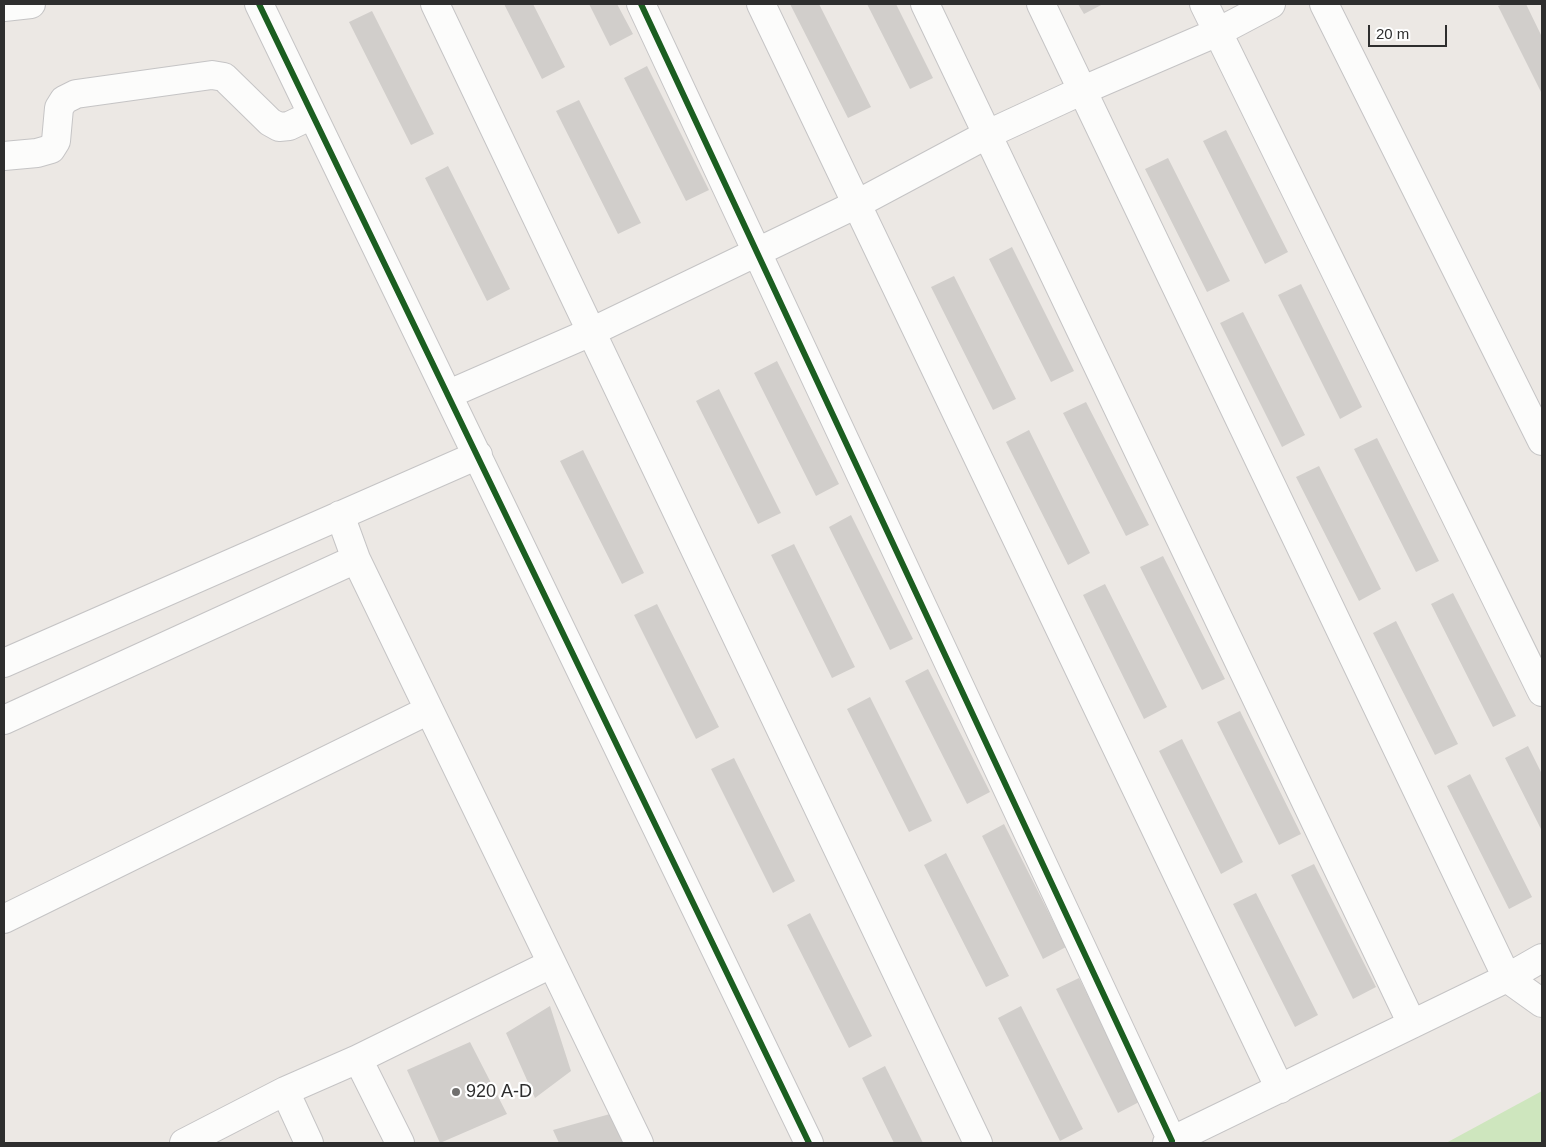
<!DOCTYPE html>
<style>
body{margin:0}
#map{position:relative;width:1546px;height:1147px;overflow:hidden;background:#ece8e4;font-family:Helvetica,sans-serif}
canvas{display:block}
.frame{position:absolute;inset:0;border:5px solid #2e2e2e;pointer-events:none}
.scale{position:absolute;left:1368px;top:25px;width:79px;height:22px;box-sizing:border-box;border:2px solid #2e2e2e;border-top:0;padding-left:6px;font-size:15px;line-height:18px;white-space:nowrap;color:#2e2e2e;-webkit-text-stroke:4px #fff;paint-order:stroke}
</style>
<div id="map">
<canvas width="1546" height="1147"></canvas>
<div class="frame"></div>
<div class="scale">20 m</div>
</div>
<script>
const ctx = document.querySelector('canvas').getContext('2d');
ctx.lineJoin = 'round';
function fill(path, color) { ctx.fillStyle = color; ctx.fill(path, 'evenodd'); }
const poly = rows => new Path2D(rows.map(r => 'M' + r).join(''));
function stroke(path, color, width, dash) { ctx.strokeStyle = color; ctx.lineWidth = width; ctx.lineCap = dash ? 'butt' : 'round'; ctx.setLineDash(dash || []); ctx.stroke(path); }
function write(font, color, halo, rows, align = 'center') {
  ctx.font = font + ' Helvetica,sans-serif'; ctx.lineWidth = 4.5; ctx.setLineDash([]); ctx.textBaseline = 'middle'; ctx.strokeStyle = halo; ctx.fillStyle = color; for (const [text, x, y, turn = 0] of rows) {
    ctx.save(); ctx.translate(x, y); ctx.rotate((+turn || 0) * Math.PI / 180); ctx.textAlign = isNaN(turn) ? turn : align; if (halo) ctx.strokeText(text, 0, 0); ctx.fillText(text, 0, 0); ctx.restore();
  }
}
const green = poly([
 [1542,1091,1542,1143,1446,1143]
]);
const building = poly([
 [504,4,533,4,565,67,542,79],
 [589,4,617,4,633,34,610,46],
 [790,4,819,4,871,107,848,118],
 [867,4,896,4,933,78,910,89],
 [1078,4,1103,4,1084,14],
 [1504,4,1526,4,1542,37,1542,94,1498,6],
 [372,11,434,134,411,145,349,22],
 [647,66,709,190,686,201,624,78],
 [579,100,641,223,618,234,556,111],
 [1226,130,1288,252,1265,264,1203,141],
 [1168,158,1230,281,1207,292,1145,169],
 [448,166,510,289,487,301,425,178],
 [1012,247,1074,371,1051,382,989,259],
 [954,276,1016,399,993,410,931,287],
 [1301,284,1362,407,1340,419,1278,295],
 [1243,312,1305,435,1282,447,1220,323],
 [777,361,839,484,816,496,754,373],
 [719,389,781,513,758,524,696,401],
 [1086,402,1149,525,1126,536,1063,413],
 [1029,430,1090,553,1068,565,1006,442],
 [1377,438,1439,561,1416,572,1354,449],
 [583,450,644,573,622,584,560,461],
 [1319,466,1381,589,1359,601,1296,477],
 [851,515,913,639,890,650,829,527],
 [794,544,855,667,832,678,771,555],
 [1163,556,1225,679,1202,690,1140,567],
 [1105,584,1167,707,1144,719,1083,595],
 [1453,593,1516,716,1493,727,1431,604],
 [657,604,719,727,696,739,634,615],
 [1396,621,1458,744,1435,755,1373,633],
 [928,669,990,792,967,804,905,681],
 [870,697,932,821,909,832,847,709],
 [1240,711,1301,834,1279,845,1217,722],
 [1182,739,1243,862,1221,874,1159,751],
 [1528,746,1542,774,1542,831,1505,758],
 [734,758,795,881,773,893,711,769],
 [1470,774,1532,897,1509,909,1447,786],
 [1004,824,1066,947,1043,959,982,836],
 [946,853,1009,976,986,987,924,865],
 [1314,864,1376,987,1353,999,1291,875],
 [1256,893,1318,1015,1295,1027,1233,904],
 [810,913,872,1036,849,1048,787,925],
 [1079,978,1141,1101,1118,1113,1056,989],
 [550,1006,571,1071,535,1098,506,1033],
 [1021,1006,1083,1129,1060,1141,998,1018],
 [470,1042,507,1114,440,1143,407,1070],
 [885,1066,923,1143,894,1143,862,1078],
 [610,1114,626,1143,559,1143,553,1130]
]);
const minor = poly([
 [259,4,809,1143],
 [435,4,978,1143],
 [641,4,1172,1141],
 [761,4,1280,1089],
 [925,4,1412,1024],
 [1041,4,1507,978,1542,1003],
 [1204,4,1542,692],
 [1324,4,1542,441],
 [4,7,31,4],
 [4,156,37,153,51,149,56,141,59,108,64,100,76,94,212,75,224,77,270,122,279,127,289,126,312,115],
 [449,394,591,332,857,204,988,134,1081,91,1218,32,1271,4],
 [340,515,356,559,639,1143],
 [4,663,478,455],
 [4,720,356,559],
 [4,919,429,710],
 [358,1059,400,1143],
 [285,1091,309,1143],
 [184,1143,285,1091,358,1059,551,964],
 [1167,1143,1507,978,1542,958]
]);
const cycleway = poly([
 [259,4,809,1143],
 [641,4,1172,1141]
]);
const markers = [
 [456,1092,5,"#706f6e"]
];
const poiNames = [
 ["920 A-D",466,1092]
];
fill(green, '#cee6be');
fill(building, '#d1cecb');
stroke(minor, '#c5c4c5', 30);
stroke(minor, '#fcfcfb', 28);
stroke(cycleway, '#1b5e20', 6);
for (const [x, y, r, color] of markers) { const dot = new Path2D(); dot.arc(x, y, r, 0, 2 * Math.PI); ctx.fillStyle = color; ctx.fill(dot); stroke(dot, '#fff', 2); }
write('18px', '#2e2e2e', '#fff', poiNames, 'left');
</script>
